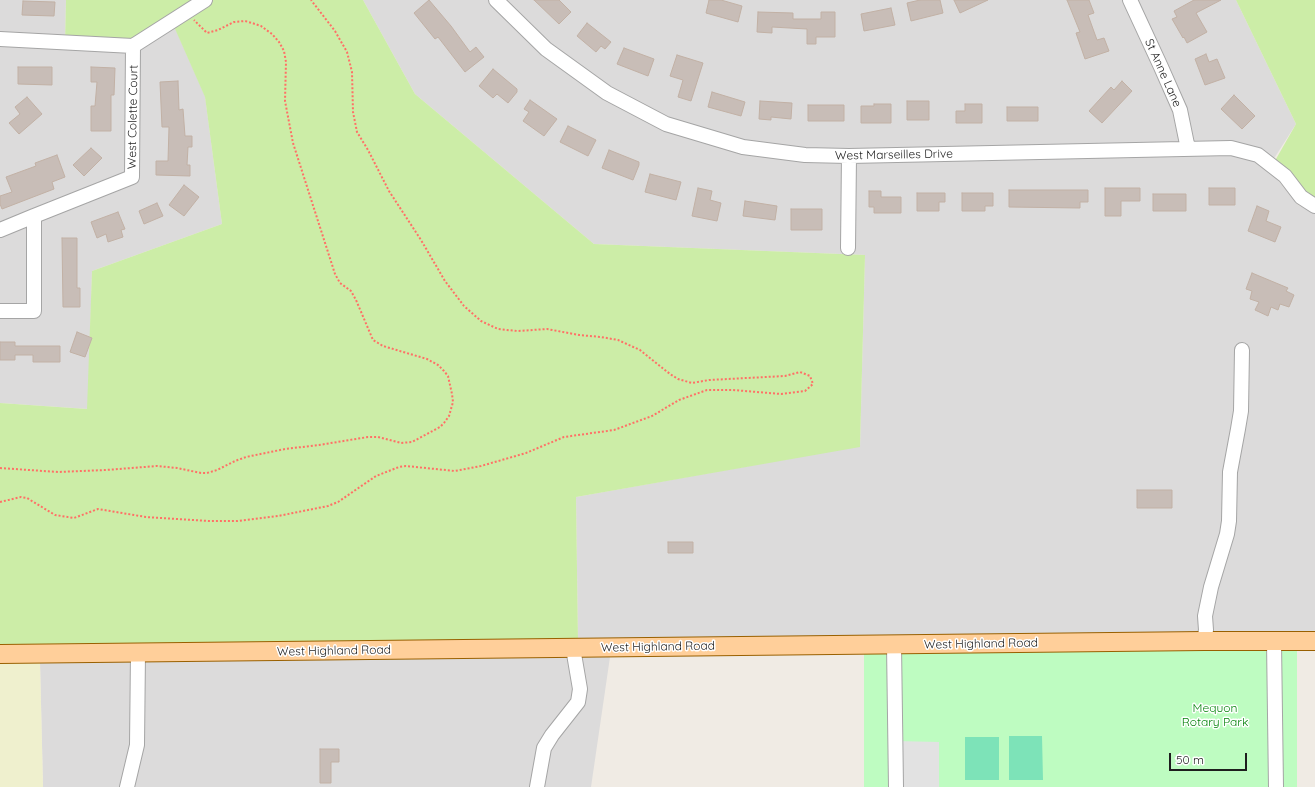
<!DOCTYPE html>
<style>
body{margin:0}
#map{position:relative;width:1315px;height:787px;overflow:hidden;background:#f0ebe4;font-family:Quicksand,sans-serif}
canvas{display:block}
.scale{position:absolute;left:1169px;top:753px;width:78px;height:18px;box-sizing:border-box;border:2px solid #1e1e1e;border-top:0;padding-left:5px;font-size:12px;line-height:14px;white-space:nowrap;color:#1e1e1e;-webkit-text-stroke:3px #fff;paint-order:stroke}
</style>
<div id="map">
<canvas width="1315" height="787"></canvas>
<div class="scale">50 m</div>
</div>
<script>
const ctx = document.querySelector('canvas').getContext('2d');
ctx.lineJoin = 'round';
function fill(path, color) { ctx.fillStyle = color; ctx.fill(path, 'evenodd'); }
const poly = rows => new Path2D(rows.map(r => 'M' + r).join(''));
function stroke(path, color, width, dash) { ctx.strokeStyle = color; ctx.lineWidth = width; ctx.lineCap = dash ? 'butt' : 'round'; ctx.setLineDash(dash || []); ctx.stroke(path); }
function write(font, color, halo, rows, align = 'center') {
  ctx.font = font + ' Quicksand,sans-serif'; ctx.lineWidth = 3; ctx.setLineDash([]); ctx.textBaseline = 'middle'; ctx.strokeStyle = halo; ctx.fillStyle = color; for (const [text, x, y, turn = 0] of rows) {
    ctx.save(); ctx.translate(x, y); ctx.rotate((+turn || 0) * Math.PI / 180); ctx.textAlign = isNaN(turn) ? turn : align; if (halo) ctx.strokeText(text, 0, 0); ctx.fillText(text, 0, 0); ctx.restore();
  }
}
const residential = poly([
 [0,0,66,0,65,43,172,21,205,96,222,224,92,271,88,409,0,403],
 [363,0,1236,0,1296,124,1268,168,1298,205,1315,213,1315,634,578,642,576,497,860,446,865,255,594,244,415,94],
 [610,657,591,787,43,787,40,663]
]);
const farmland = poly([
 [0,663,40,663,43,787,0,787]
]);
const grass = poly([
 [66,0,363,0,415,94,594,244,865,255,860,447,576,497,578,642,0,654,0,403,87,409,92,271,222,224,205,97,172,22,133,46,65,43],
 [1236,0,1315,0,1315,206,1272,166,1296,124]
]);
const park = poly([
 [1297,641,1297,787,864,787,864,645]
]);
const pitch = poly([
 [1009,736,1042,736,1043,780,1009,780],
 [965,737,999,737,999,780,965,780]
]);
const parking = poly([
 [895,741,939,742,939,787,896,787]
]);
const building = poly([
 [429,0,451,26,470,52,476,47,484,57,465,72,438,37,435,39,414,13,429,0],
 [534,0,559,0,571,12,559,24,534,0],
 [709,0,721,0,742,6,738,22,706,13,709,0],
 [920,0,940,0,943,13,911,21,907,3,920,0],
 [954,0,988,0,960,13,954,0],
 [1067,0,1089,0,1094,13,1088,15,1097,40,1104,38,1109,51,1085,59,1076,33,1080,32,1067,0],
 [1194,0,1221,0,1196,13,1207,32,1187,43,1184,37,1183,38,1172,19,1177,17,1174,11,1194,0],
 [23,1,55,2,54,16,22,15,23,1],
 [891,8,895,25,864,31,861,14,891,8],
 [758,12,793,13,793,19,821,19,821,12,835,12,835,37,816,37,816,44,807,44,807,29,772,27,772,33,757,32,758,12],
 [587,23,611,42,605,49,601,46,596,52,577,36,587,23],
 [624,48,654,59,648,76,617,64,624,48],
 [1206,54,1209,62,1217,59,1225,78,1205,85,1195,59,1206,54],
 [677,55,703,63,691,101,678,97,683,80,670,76,677,55],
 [18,67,52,67,52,85,18,84,18,67],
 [91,67,115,68,114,95,111,95,111,131,91,131,91,106,95,106,97,82,91,82,91,67],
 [493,69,517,89,517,92,508,103,497,94,493,98,479,86,493,69],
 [178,81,179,110,183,109,185,136,192,136,192,147,188,147,187,165,190,165,190,176,156,175,156,161,168,161,169,127,162,127,160,82,178,81],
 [1122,81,1132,91,1102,123,1089,111,1111,87,1114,90,1122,81],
 [712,92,745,102,741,116,708,107,712,92],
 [1234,95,1255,116,1242,129,1221,109,1234,95],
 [27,97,42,114,19,134,9,123,20,114,15,107,27,97],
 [530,100,557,119,544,136,523,121,529,112,524,109,530,100],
 [760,101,792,103,791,119,771,117,771,120,759,119,760,101],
 [907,101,929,101,929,120,907,120,907,101],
 [874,104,891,104,891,123,861,123,861,106,874,106,874,104],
 [965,104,982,104,982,123,956,123,956,111,965,111,965,104],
 [808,105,844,105,844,121,808,121,808,105],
 [1007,107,1038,107,1038,121,1007,121,1007,107],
 [568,126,596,140,588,156,560,142,568,126],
 [91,148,102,158,84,176,73,165,91,148],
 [609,150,639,162,639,165,633,180,602,168,609,150],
 [57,155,65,177,52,182,54,189,2,209,0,204,0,196,12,192,6,177,36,166,35,163,57,155],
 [650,174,681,182,676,200,645,192,650,174],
 [184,185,199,197,184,216,169,205,184,185],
 [698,188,712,191,710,200,721,203,717,221,692,216,698,188],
 [1105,188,1140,188,1140,201,1121,201,1121,216,1105,216,1105,188],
 [1209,188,1235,188,1235,205,1209,205,1209,188],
 [1009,190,1088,190,1088,202,1080,202,1080,208,1009,207,1009,190],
 [869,191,881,191,881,197,901,197,901,213,874,213,874,207,869,207,869,191],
 [917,193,945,193,945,202,939,202,939,211,917,211,917,193],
 [962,193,993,193,993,206,985,206,985,211,962,211,962,193],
 [1153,194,1186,194,1186,211,1153,211,1153,194],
 [745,201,777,206,775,220,743,216,745,201],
 [157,203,163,216,144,224,139,211,157,203],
 [1257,206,1269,211,1266,221,1281,227,1275,242,1248,231,1257,206],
 [791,209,822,209,822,230,791,230,791,209],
 [118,212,125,229,121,230,123,237,108,242,106,234,97,238,91,222,118,212],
 [62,238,77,238,77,288,80,288,80,307,63,307,62,238],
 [1252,273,1288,288,1286,291,1294,295,1289,307,1280,304,1278,310,1271,307,1268,316,1255,310,1259,302,1250,299,1252,291,1246,289,1252,273],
 [77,332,92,338,85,357,70,352,77,332],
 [0,342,15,342,15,346,60,346,60,362,33,362,33,355,15,355,15,360,0,360,0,342],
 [1137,490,1172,490,1172,508,1137,508,1137,490],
 [668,542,693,542,693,553,668,553,668,542],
 [320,749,339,749,339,762,331,762,331,783,320,783,320,749]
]);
const path = poly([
 [0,468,58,472,106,470,157,466,177,468,201,473,207,473,217,470,235,461,246,457,285,449,319,445,368,437,378,437,401,443,412,442,440,427,444,423,449,416,453,402,452,394,448,376,444,371,438,365,427,359,383,346,373,340,356,300,351,291,340,283,335,274,293,143,285,101,286,62,284,51,279,42,272,34,261,26,252,23,245,21,234,22,218,30,207,33,194,20],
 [0,502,21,497,27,498,55,515,74,518,98,509,146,517,209,521,237,521,278,516,328,506,338,502,376,476,399,467,406,466,455,471,481,466,526,453,564,437,614,430,652,416,679,400,707,390,733,390,781,394,805,391,813,384,810,376,800,372,785,376,709,380,692,383,678,379,670,374,640,350,618,340,601,337,579,335,547,329,518,331,507,330,498,329,481,321,464,306,445,281,421,240,389,191,368,150,357,132,353,112,352,72,347,52,335,31,311,0]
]);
const minor = poly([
 [496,0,546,49,607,93,666,124,743,147,805,155,849,156,1231,148,1258,155,1285,176,1301,197,1315,206],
 [1130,0,1161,67,1180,110,1188,149],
 [0,39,133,46],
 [133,46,205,0],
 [34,216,132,177,133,46],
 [0,230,34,216,34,311,0,311],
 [848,248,849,156],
 [1204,641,1206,630,1205,616,1211,587,1227,534,1229,521,1230,472,1238,429,1241,411,1242,350],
 [1274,642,1276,787],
 [894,645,896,787],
 [127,787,137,745,138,653],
 [537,787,544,748,552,735,578,702,580,689,573,648]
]);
const major = poly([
 [0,654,1204,641,1315,641]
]);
const streetNames = [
 ["St Anne Lane",1163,73,66],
 ["West Colette Court",133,117,-89],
 ["West Marseilles Drive",894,155,-1],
 ["West Highland Road",981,644,-1],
 ["West Highland Road",658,647,-1],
 ["West Highland Road",334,651,-1]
];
const parkNames = [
 ["Mequon",1215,708],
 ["Rotary Park",1215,722]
];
fill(residential, '#dcdbdb');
fill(farmland, '#eff0ce');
fill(grass, '#cceda7');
fill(park, '#befcc1');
fill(pitch, '#7de3b8');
fill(parking, '#e2e2e2');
fill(building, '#c8bdb7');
stroke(building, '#c2b1a5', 1);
stroke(minor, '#a5a5a5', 16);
stroke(major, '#996000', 20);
stroke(path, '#ff7066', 2, [2, 2]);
stroke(minor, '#fff', 14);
stroke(major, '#ffcf9a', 18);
write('12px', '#1e1e1e', '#fff', streetNames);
write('12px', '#05830b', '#fff', parkNames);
</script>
